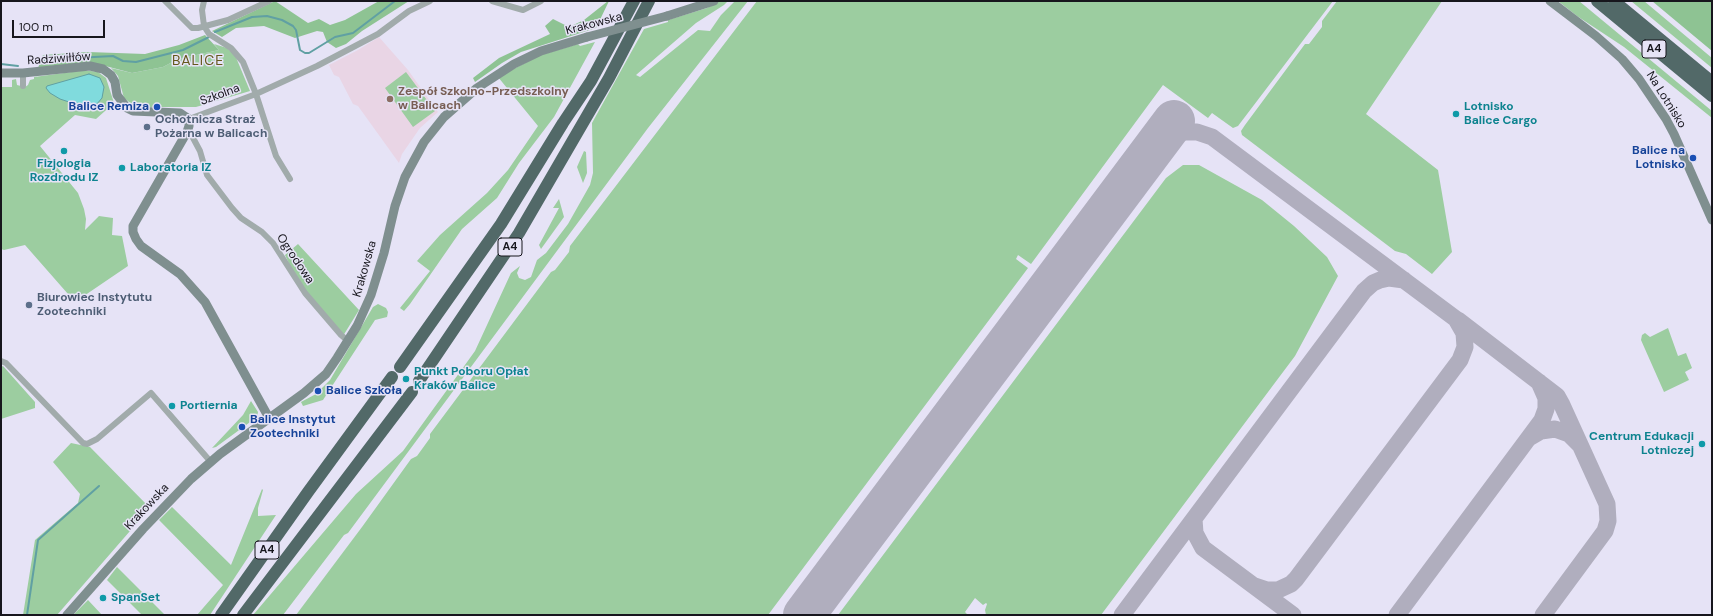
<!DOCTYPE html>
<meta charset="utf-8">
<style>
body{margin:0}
#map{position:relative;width:1713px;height:616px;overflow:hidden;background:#e6e3f6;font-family:"DM Sans",sans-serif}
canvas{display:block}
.frame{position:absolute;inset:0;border:2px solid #17161d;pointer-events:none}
.scale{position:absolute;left:12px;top:20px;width:93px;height:18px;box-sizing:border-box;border:2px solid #17161d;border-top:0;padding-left:5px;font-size:12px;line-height:14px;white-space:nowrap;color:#17161d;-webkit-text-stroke:3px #e6e3f6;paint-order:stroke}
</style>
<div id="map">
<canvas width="1713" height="616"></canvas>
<div class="frame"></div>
<div class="scale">100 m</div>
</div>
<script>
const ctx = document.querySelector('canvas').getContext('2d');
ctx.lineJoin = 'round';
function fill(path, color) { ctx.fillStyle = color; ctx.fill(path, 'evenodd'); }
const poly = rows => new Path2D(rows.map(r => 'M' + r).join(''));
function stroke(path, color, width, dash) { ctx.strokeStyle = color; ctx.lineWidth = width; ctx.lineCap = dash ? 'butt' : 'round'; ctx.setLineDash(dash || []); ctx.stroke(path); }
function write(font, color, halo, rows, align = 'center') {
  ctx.font = font + ' "DM Sans",sans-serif'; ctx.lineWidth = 3; ctx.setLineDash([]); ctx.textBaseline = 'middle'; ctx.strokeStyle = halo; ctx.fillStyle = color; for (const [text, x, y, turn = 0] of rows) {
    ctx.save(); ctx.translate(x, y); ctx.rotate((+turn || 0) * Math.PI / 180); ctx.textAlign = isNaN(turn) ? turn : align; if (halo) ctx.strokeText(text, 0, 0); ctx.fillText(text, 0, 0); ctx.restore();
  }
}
const education = poly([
 [379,37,408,70,438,112,420,128,402,154,399,163,358,106,353,104,339,77,334,75,329,65,358,50]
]);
const green = poly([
 [720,1,728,1,724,5,696,23,636,75,640,77,698,30,710,31,721,15,735,1,748,1,648,128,348,533,344,535,283,615,253,615,356,494,403,451,475,351,511,273,520,266,517,273,519,278,525,280,531,277,537,260,546,253,568,224,590,185,593,173,592,123,644,29,668,22,668,20,707,8],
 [757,1,1333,1,1238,126,1233,128,1212,113,1208,118,1163,85,1031,264,1018,255,1016,259,1028,268,768,615,296,615,362,527,411,459,417,456,430,438,430,434,551,272,555,270,569,252,570,246],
 [1337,1,1442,1,1366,114,1438,170,1452,252,1432,274,1406,254,1395,251,1242,135,1241,131,1245,125,1305,44,1309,44,1322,27,1322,21],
 [1558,1,1579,1,1712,111,1712,118,1624,47,1577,16],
 [1631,1,1644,1,1712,58,1712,68],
 [595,42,554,117,519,163,497,198,462,229,410,304,404,311,400,308,430,271,417,261,440,235,487,193,508,170,538,126,498,77,541,55,578,44,580,46],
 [214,44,227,48,235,55,250,91,196,107,143,107,138,109,124,98,118,76,111,68,132,73,163,67,178,59,219,50],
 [79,71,91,71,98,72,106,78,114,103,96,119,75,115,40,146,78,193,84,209,86,219,85,230,99,216,113,218,112,235,122,236,128,266,75,302,25,245,4,250,1,249,1,76,2,87,12,87,12,80,16,79,17,85,25,87,28,85,30,80,34,79,34,77],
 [406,72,435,111,413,127,385,88],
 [584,151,586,152,587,173,583,183,577,167],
 [1183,165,1199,165,1262,200,1294,226,1327,257,1338,276,1295,356,1101,615,986,615,985,610,987,604,986,603,983,605,975,598,965,612,968,615,838,615,1166,178],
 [559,199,564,217,541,249,539,245,559,208,553,208],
 [298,244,359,310,343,336,301,286,292,270,285,255],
 [378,304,386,308,388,312,387,317,375,320,323,400,303,406,301,402,316,394,330,380,373,307],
 [1668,328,1678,356,1686,353,1692,368,1685,372,1689,380,1664,392,1641,340,1642,335,1645,333,1650,337],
 [3,366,35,402,35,408,1,419,1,367],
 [251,401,258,412,257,417,216,447,212,448,243,415],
 [71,443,90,447,150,508,57,615,23,615,35,540,78,503,80,494,53,462],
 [262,489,263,490,258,508,258,516,276,515,210,615,197,615,223,585,159,520,172,507,231,565],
 [117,567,165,615,142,615,107,580],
 [88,600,102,615,74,614]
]);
const forest = poly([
 [275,1,308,23,319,19,330,25,345,20,379,1,409,1,362,31,346,44,336,48,327,42,323,32,317,31,295,38,264,26,236,28,222,37,212,31],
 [608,1,609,1,596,28,521,52,502,63,475,82,473,78,499,58,550,34,545,26,553,19,569,27,584,20],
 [1652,1,1712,1,1712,51],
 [205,35,219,50,178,59,163,67,132,73,94,63,38,68,43,55,88,52,145,54,179,45]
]);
const water = poly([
 [89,74,100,78,104,87,102,98,96,105,72,103,60,99,50,93,46,88,47,86,89,74]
]);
const stream = poly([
 [215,32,252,17,267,16,282,20,293,26,296,30,300,50,305,53,309,53,335,37,353,33,395,1],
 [42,62,56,59,113,56,123,61,136,62,183,50,209,37],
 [1,64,18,66],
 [27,615,38,540,99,486]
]);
const taxiway = poly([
 [1155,145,1168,137,1180,132,1197,132,1212,137,1456,319,1464,333,1465,347,1460,360,1296,579,1291,584,1278,590,1267,590,1255,586],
 [1458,320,1557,396,1562,405,1607,504,1608,521,1605,531,1543,615],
 [1529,438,1541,431,1555,429,1569,434,1579,444],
 [1194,519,1195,533,1203,548,1293,615],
 [1122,615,1364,291,1373,283,1380,280,1389,278,1404,280],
 [1397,615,1542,420,1546,409,1546,398,1539,382]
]);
const runway = poly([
 [804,615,1174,121]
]);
const street = poly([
 [165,1,192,28,198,28,228,20,269,1],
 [204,1,202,10,204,26,209,34,231,48,243,62,256,94,276,156,290,179],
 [492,1,523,10,541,1],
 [23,86,23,73],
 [189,119,256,94,317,66,378,34,409,11,430,1],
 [187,132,192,136,200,151,207,175,232,208,241,218,262,232,273,243,305,293,341,335,348,341],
 [1,361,6,363,83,443,87,444,97,439,151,393,210,461]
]);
const secondary = poly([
 [1550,1,1596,36,1622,59,1639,79,1666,119,1674,134,1712,220],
 [667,16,714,1],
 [1,73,23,73,90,66,103,69,111,75,115,82,117,95,127,108,133,111,180,113,189,119,189,126,187,132,133,226,133,232,136,239,141,246,180,274,205,302,269,418],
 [67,615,143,529,191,479,220,454,304,393,326,374,337,358,357,326,371,295,384,253,395,206,405,177,424,142,444,117,477,88,514,64,541,51,587,37]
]);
const highway = poly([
 [1597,1,1712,96],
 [1614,1,1712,82],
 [400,367,501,224,563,123,591,81,634,1],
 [419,381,519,233,609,78,649,1],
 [221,615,308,492,392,377],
 [243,615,412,392]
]);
const secondaryBridge = poly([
 [587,37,667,16]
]);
const markers = [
 [390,99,4,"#8d6e63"],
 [157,107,4,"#1a4fb4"],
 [1456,114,4,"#0f9aa8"],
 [147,127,4,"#5c6f8a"],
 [64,151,4,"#0f9aa8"],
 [1693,158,4,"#1a4fb4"],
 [122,168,4,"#0f9aa8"],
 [29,305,4,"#5c6f8a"],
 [406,379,4,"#0f9aa8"],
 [318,391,4,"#1a4fb4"],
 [172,406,4,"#0f9aa8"],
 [242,427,4,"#1a4fb4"],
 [1702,444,4,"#0f9aa8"],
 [103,598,4,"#0f9aa8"]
];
const shields = [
 [1654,49,24],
 [510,247,24],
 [267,550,24]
];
const shieldNames = [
 ["A4",1654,49],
 ["A4",510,247],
 ["A4",267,550]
];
const streetNames = [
 ["Krakowska",594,24,-15],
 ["Radziwiłłów",59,59,-4],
 ["Szkolna",220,95,-20],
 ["Na Lotnisko",1666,100,58],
 ["Ogrodowa",295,259,56],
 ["Krakowska",365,269,-74],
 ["Krakowska",147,507,-47]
];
const educationNames = [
 ["Zespół Szkolno-Przedszkolny",398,92],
 ["w Balicach",398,106]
];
const transitNames = [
 ["Balice Remiza",149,107],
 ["Balice na",1685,151],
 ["Lotnisko",1685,165],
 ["Balice Szkoła",326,391,"left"],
 ["Balice Instytut",250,420,"left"],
 ["Zootechniki",250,434,"left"]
];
const cultureNames = [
 ["Lotnisko",1464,107],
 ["Balice Cargo",1464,121],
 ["Fizjologia",64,164,"center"],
 ["Rozdrodu IZ",64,178,"center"],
 ["Laboratoria IZ",130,168],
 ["Punkt Poboru Opłat",414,372],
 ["Kraków Balice",414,386],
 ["Portiernia",180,406],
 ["Centrum Edukacji",1694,437,"right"],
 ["Lotniczej",1694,451,"right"],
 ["SpanSet",111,598]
];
const serviceNames = [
 ["Ochotnicza Straż",155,120],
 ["Pożarna w Balicach",155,134],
 ["Biurowiec Instytutu",37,298],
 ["Zootechniki",37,312]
];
const quarterNames = [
 ["BALICE",198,61]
];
fill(education, '#e9d5e5');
fill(green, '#9ccda0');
fill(forest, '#8ec393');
fill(water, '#80dbdd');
stroke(water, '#60a0a3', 1);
stroke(stream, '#60a0a3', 2);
stroke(taxiway, '#b0aebe', 17);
stroke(runway, '#b0aebe', 42);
stroke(street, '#a1abab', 6);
stroke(secondary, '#7f8f8f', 9);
stroke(highway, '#526968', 12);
stroke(secondaryBridge, '#7f8f8f', 9);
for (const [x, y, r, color] of markers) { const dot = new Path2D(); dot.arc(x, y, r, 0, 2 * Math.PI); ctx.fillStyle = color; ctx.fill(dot); stroke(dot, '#e6e3f6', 1.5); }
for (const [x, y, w] of shields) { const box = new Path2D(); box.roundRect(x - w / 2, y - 9, w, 18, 3); ctx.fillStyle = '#e6e3f6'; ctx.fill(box); stroke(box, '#17161d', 1); }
write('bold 11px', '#17161d', null, shieldNames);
write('12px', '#17161d', '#e6e3f6', streetNames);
write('bold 12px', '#785e54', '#e6e3f6', educationNames, 'left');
write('bold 12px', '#164399', '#e6e3f6', transitNames, 'right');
write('bold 12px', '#0d838f', '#e6e3f6', cultureNames, 'left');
write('bold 12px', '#4e5e75', '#e6e3f6', serviceNames, 'left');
ctx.letterSpacing = '1px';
write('14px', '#65581c', '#e6e3f6', quarterNames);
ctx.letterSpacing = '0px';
</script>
